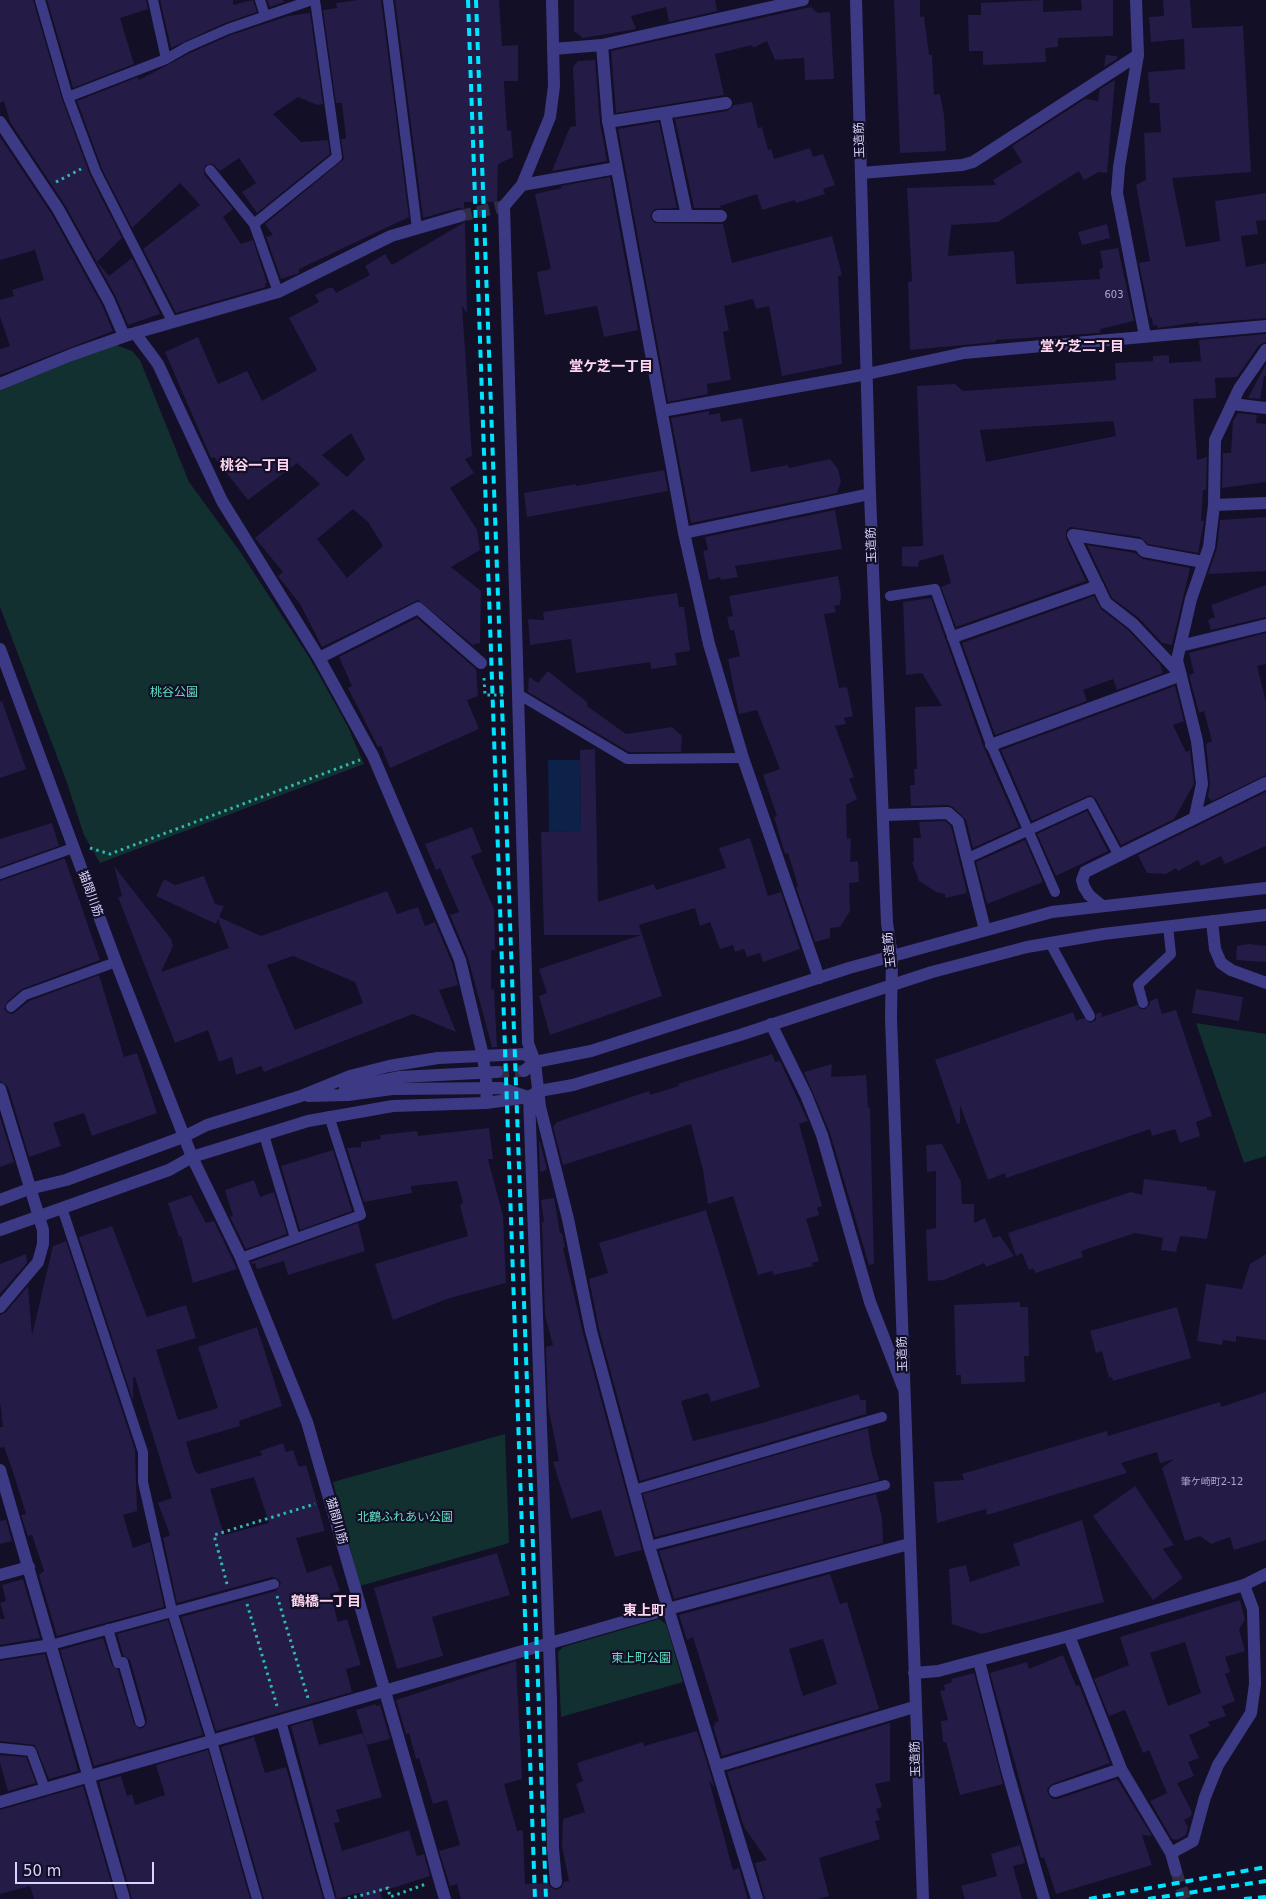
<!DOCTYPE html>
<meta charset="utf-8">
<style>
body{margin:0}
#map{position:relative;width:1266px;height:1899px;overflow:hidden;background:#130f26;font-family:"DejaVu Sans",sans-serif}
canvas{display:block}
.scale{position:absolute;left:15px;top:1862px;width:139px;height:22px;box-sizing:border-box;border:2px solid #d9d4ff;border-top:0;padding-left:6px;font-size:15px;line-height:18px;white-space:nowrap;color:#d9d4ff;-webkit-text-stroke:4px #130f26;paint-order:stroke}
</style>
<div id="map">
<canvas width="1266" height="1899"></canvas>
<div class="scale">50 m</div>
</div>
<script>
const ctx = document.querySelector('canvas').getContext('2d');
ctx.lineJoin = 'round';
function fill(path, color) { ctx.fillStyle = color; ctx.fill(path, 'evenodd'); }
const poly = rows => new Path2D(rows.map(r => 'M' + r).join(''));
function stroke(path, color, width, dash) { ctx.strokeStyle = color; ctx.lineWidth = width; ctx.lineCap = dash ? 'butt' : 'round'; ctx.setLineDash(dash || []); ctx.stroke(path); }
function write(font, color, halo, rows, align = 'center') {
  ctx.font = font + ' "DejaVu Sans","Noto Sans JP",sans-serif'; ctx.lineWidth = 4.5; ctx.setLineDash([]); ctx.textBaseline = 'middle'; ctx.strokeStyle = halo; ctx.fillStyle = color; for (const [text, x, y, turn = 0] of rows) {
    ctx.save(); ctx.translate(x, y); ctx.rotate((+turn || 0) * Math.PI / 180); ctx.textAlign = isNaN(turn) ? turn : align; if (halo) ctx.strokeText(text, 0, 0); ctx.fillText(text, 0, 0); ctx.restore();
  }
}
const green = poly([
 [113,344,132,351,140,360,189,482,241,553,309,657,348,727,364,764,100,863,84,835,66,780,0,607,0,389],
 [1196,1023,1266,1034,1266,1156,1244,1163],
 [505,1434,509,1543,360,1586,333,1482],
 [659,1619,666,1624,683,1682,561,1717,558,1652,563,1647]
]);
const water = poly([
 [548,760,580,760,581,831,549,832]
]);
const building = poly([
 [0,0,33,0,62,99,90,175,122,238,97,262,109,276,132,258,160,314,128,325,116,297,65,205,10,122,4,101,0,103],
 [47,0,146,0,148,9,120,18,134,64,73,88],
 [160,0,233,0,233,5,253,0,257,12,225,23,171,48],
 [267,0,283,0,284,2,270,7],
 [358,0,381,0,409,217,299,269,299,273,281,279,266,237,273,235,265,224,344,159,341,139,346,139,342,103,336,103,323,10,337,8,336,3],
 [395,0,499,0,502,46,518,45,518,81,504,81,507,131,511,130,513,157,498,164,497,202,464,202,464,209,458,208,423,218],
 [574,0,715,0,717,11,669,22,666,7,631,16,636,29,583,38,574,31],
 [894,0,920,0,920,17,924,16,929,55,932,55,934,95,940,94,944,115,946,151,900,153],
 [1043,0,1043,12,1082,10,1081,0,1113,0,1113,36,1058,38,1058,47,1045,48,1046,62,983,65,983,51,969,51,968,15,981,15,981,3],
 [1163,0,1190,0,1192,28,1243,26,1251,172,1172,178,1186,247,1220,241,1215,201,1266,193,1266,220,1256,221,1258,234,1241,236,1246,267,1266,263,1266,318,1198,324,1198,322,1158,328,1157,325,1153,326,1152,317,1150,318,1139,263,1150,261,1136,185,1146,180,1144,133,1161,132,1159,103,1150,103,1148,72,1185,69,1184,39,1151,42,1149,17,1164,16],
 [811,7,818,13,830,12,834,79,805,80,804,58,775,60,767,41,753,48,752,45,715,54,724,95,616,113,611,51],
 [310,13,323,104,317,105,298,97,273,114,301,142,328,140,330,154,257,213,242,192,256,183,239,158,220,171,213,164,205,165,204,174,233,209,223,217,241,244,253,240,267,283,265,284,266,287,176,313,143,249,200,205,180,183,132,228,102,169,77,101,138,77,139,80,190,53,231,35,288,16],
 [1106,55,1117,56,1117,59,1104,67],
 [595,60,600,123,607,161,552,171,570,127,576,126,573,67,578,61],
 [1115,80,1107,173,1099,172,1084,180,1079,171,998,222,951,225,948,256,1014,251,1016,284,1100,279,1099,270,1103,267,1100,251,1118,248,1134,321,1100,329,1100,333,996,340,996,342,910,350,908,282,912,281,907,188,996,185,993,180,1022,162,1012,146,1085,99,1098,101,1100,89],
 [752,102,758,128,762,127,768,150,771,149,774,159,810,148,813,157,823,154,835,185,823,189,825,194,796,203,795,200,762,210,757,194,720,206,721,208,694,208,675,119,727,111,734,105],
 [659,122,677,208,654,209,650,216,654,223,723,224,732,263,832,236,842,275,838,276,842,364,782,376,769,306,756,309,753,299,724,306,729,330,723,332,731,380,707,384,708,394,668,402,618,129],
 [0,137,51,213,102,305,113,331,0,375,0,349,10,346,0,317,0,300,14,296,12,290,44,280,35,250,0,260],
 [610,177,638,330,604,337,597,306,545,315,537,272,551,269,535,194,562,188,561,186],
 [465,222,467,314,462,305,472,456,465,459,474,473,450,488,477,530,480,550,451,567,481,591,480,643,474,644,474,646,418,600,322,647,300,604,278,576,283,572,255,538,320,484,297,463,248,500,214,457,211,458,165,352,198,337,218,384,247,371,262,401,317,370,289,318,319,302,315,295,328,288,333,288,336,293,370,275,365,266,385,254,392,265],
 [351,433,365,459,347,477,322,455],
 [353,509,368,522,383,546,347,578,317,539],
 [1107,224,1110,238,1082,245,1078,232],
 [1266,334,1266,342,1259,345,1237,377,1215,378,1216,398,1193,399,1197,460,1207,457,1206,490,1203,490,1201,521,1204,521,1198,553,1148,544,1140,537,1070,527,1066,531,1066,538,1086,581,956,627,941,587,951,583,943,554,919,561,918,567,902,566,902,547,923,546,917,386,955,384,963,391,1116,380,1115,363,1153,361,1153,356,1169,355,1169,363,1201,361,1199,340],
 [1113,421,1116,436,986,462,980,430],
 [1266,364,1266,376,1264,376,1260,399,1248,398],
 [709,411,709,415,720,413,721,422,742,418,751,472,788,465,789,468,830,459,838,469,841,481,837,493,691,523,671,418],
 [1238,413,1257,415,1256,423,1266,424,1266,482,1222,488,1223,453,1231,453,1233,421],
 [664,470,668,491,527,517,524,493,576,484,576,486],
 [835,510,842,549,735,566,738,577,721,580,720,577,709,580,703,551,708,550,705,537],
 [1266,517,1266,571,1208,574,1217,548,1220,520],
 [1087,545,1135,553,1143,559,1190,568,1172,645,1162,643,1139,618,1112,598],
 [838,576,841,594,840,605,834,606,836,612,824,614,839,688,847,687,853,716,844,718,846,724,835,726,854,777,849,779,857,799,846,805,847,839,851,838,850,862,858,861,859,882,849,883,850,911,840,927,830,928,830,938,815,942,796,887,798,886,788,853,785,854,774,817,777,816,763,775,780,769,757,710,739,714,728,659,740,656,734,630,730,630,727,617,733,616,729,596],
 [1266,585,1266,617,1211,630,1208,620,1215,617,1211,605],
 [677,593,679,607,684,607,690,651,675,653,677,665,651,669,650,662,576,673,571,639,530,645,528,619,544,620,543,612],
 [1094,596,1101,609,1128,630,1160,664,1163,673,1117,690,1113,679,1083,690,1087,701,995,735,962,643],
 [931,598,984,748,1019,827,973,848,966,820,953,807,948,805,911,806,910,785,915,785,914,769,917,769,915,707,942,706,922,673,906,675,903,602],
 [417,618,476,669,478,696,467,700,479,729,390,768,381,746,378,747,348,688,352,686,339,657],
 [1266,633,1266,664,1257,666,1266,702,1266,775,1212,801,1208,797,1210,783,1206,744,1212,741,1204,711,1199,713,1189,675,1194,673,1189,653],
 [548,671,587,702,587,706,626,734,672,727,682,736,681,752,629,752,528,692,529,677,538,683],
 [1175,686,1184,721,1173,725,1186,752,1190,750,1194,784,1174,819,1121,845,1096,799,1090,795,1032,821,1001,750],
 [2,701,26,769,0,778,0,702],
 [595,749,598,902,654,884,656,890,726,868,719,848,750,838,768,896,781,892,800,949,763,962,760,953,747,957,744,949,735,952,733,945,720,949,710,922,700,926,695,908,639,925,662,996,550,1035,539,996,547,993,539,969,641,935,544,935,541,832,581,831,580,750],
 [1266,792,1266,846,1225,864,1221,856,1201,866,1198,860,1178,871,1176,868,1166,874,1147,873,1138,855],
 [1087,811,1108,851,1056,876,1037,834],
 [945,821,951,826,967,893,945,898,945,894,936,892,919,881,912,862,914,862,913,838,921,838,919,822],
 [52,823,59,846,0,867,0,839],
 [472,827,482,852,471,856,494,909,495,950,491,950,491,990,494,989,497,1047,492,1047,468,958,450,915,459,912,440,868,436,870,425,844],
 [1025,840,1043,882,987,904,976,862],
 [63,859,65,859,100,960,22,989,7,1002,4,1009,8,1013,13,1014,29,1001,99,975,124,1057,137,1053,157,1113,92,1136,84,1113,53,1123,61,1146,29,1157,8,1087,0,1081,0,881],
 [114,866,171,939,173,946,161,972,229,948,218,919,216,924,156,896,164,879,175,885,204,876,215,904,224,906,219,917,261,936,387,891,397,914,418,907,425,926,435,922,452,963,458,985,439,990,456,1032,413,1014,264,1072,261,1066,236,1075,232,1057,219,1062,208,1030,175,1043,118,897,122,896],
 [293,956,355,982,363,1003,295,1030,267,965],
 [1249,944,1266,946,1266,962,1236,960,1237,946],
 [1196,989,1243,997,1239,1021,1192,1013],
 [1157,998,1162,1014,1176,1010,1212,1116,1196,1122,1200,1136,1180,1143,1175,1129,1152,1136,1150,1129,1006,1178,1005,1173,988,1180,960,1105,960,1123,957,1124,935,1060,1073,1012,1076,1021,1084,1018,1090,1023,1096,1020,1096,1014,1101,1012,1102,1017,1137,1005,1141,1009,1145,1009,1149,1005,1150,1001],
 [772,1054,775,1062,780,1061,808,1121,799,1124,822,1206,817,1208,819,1215,806,1219,819,1261,812,1263,813,1266,774,1275,772,1271,758,1275,733,1196,708,1204,703,1170,691,1124,563,1165,553,1127,557,1122,649,1091,650,1095,679,1086,678,1084],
 [832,1064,831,1077,866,1075,868,1108,870,1108,874,1264,869,1265,830,1133,804,1072],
 [0,1117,14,1162,0,1167],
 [489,1128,493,1159,488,1159,503,1216,506,1283,450,1298,393,1320,375,1264,468,1236,460,1206,463,1202,457,1181,411,1186,412,1193,364,1202,347,1148,361,1147,361,1142,381,1139,380,1135,417,1131,418,1136],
 [540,1141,547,1170,540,1172,539,1142],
 [942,1144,961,1182,962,1204,974,1204,974,1223,985,1218,993,1238,1000,1236,1014,1256,986,1267,984,1263,944,1280,928,1281,926,1230,936,1228,936,1171,927,1172,926,1145],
 [333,1150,352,1211,300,1230,281,1166],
 [1144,1179,1207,1187,1207,1190,1216,1191,1207,1239,1180,1236,1176,1252,1161,1250,1163,1238,1135,1233,1081,1251,1083,1257,1036,1273,1033,1268,1029,1270,1022,1253,1016,1256,1008,1233,1131,1192,1142,1195],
 [254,1180,260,1197,274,1192,287,1234,246,1249,230,1217,233,1216,225,1190],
 [191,1195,206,1223,214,1221,237,1269,193,1283,181,1236,179,1237,168,1203],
 [554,1198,560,1233,562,1233,565,1247,563,1248,583,1333,642,1550,615,1557,601,1510,571,1519,553,1462,559,1461,548,1406,546,1347,553,1345,545,1315,542,1222,544,1222,541,1200],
 [706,1210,760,1387,711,1402,708,1393,681,1401,693,1441,762,1423,859,1394,860,1400,866,1400,866,1414,640,1481,599,1329,589,1279,608,1273,599,1243],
 [358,1223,365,1251,288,1275,284,1261,257,1269,255,1263,252,1264,251,1262],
 [112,1226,147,1317,186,1305,196,1338,156,1350,178,1420,218,1408,198,1347,257,1327,282,1406,239,1421,240,1426,186,1442,194,1469,198,1474,262,1455,260,1451,283,1443,286,1452,293,1450,299,1467,306,1465,325,1531,296,1538,307,1573,331,1565,340,1591,330,1594,338,1622,347,1619,361,1665,346,1669,352,1692,216,1731,181,1617,276,1591,281,1583,278,1579,272,1577,177,1603,163,1538,170,1535,158,1503,172,1498,135,1377,133,1378,133,1401,79,1237],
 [254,1477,269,1523,224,1535,210,1489],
 [66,1241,135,1450,137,1511,123,1515,133,1548,150,1542,164,1607,57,1636,39,1575,44,1571,32,1535,28,1536,21,1515,26,1514,13,1472,4,1447,0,1448,0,1427,3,1427,0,1402,0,1315,6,1312,28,1286,32,1335,53,1246],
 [26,1254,27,1263,0,1294,0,1264],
 [1266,1254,1266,1340,1236,1336,1236,1342,1223,1340,1222,1345,1197,1341,1206,1284,1242,1289,1250,1264],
 [1020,1302,1020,1307,1028,1307,1029,1356,1024,1356,1025,1382,961,1384,961,1375,956,1375,954,1305],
 [1177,1307,1191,1358,1113,1381,1112,1377,1109,1378,1102,1351,1096,1353,1090,1331],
 [1266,1392,1266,1540,1234,1550,1230,1537,1211,1544,1200,1536,1185,1541,1162,1468,1174,1459,1160,1463,1157,1452,1121,1463,1127,1473,987,1515,986,1509,937,1523,934,1482,964,1480,962,1474,1107,1431,1108,1436,1220,1402,1221,1407],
 [868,1428,871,1450,879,1480,655,1537,643,1494],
 [1135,1486,1174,1545,1163,1549,1183,1578,1153,1600,1093,1516],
 [876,1494,882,1517,883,1543,674,1599,659,1551],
 [6,1520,12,1541,0,1544,0,1521],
 [1082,1520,1104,1602,982,1634,952,1624,949,1569,966,1565,970,1582,1020,1565,1013,1544],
 [497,1553,510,1595,432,1617,443,1656,397,1669,374,1588],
 [830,1574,840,1604,847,1602,879,1709,722,1756,713,1726,715,1726,714,1723,719,1721,693,1637,687,1640,679,1615],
 [823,1639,837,1684,803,1696,789,1649],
 [23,1579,40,1638,0,1645,0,1619,5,1619,0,1603,6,1601,2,1585],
 [1240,1600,1245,1620,1239,1629,1245,1651,1225,1657,1230,1672,1225,1674,1235,1701,1222,1706,1226,1716,1208,1722,1210,1726,1189,1735,1199,1758,1188,1762,1194,1776,1177,1783,1192,1812,1191,1816,1184,1820,1188,1827,1186,1835,1177,1840,1172,1839,1150,1801,1167,1793,1149,1750,1143,1753,1125,1710,1109,1716,1094,1679,1129,1665,1120,1637],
 [1185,1642,1201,1693,1168,1706,1150,1653],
 [168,1620,203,1735,94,1766,60,1650,103,1638,112,1665,118,1670,134,1724,141,1729,145,1726,147,1720,130,1660,123,1655,117,1634],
 [45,1654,78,1771,49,1779,35,1745,0,1741,0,1661],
 [1063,1655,1076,1686,1079,1685,1110,1763,1052,1784,1047,1789,1048,1794,1053,1799,1058,1799,1117,1779,1152,1836,1142,1835,1152,1865,1056,1894,1044,1857,1041,1858,990,1673,1027,1662,1029,1669],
 [516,1661,522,1779,504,1784,517,1831,523,1830,525,1884,548,1883,550,1887,556,1890,561,1888,564,1882,569,1881,562,1846,563,1819,585,1812,576,1784,583,1781,577,1763,643,1742,644,1746,697,1731,715,1788,709,1780,729,1856,733,1870,739,1868,748,1899,461,1899,457,1884,450,1886,439,1851,460,1845,447,1800,433,1804,419,1758,416,1759,409,1733,406,1734,396,1700],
 [974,1673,1003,1784,960,1795,946,1742,943,1742,941,1721,948,1720,940,1691,945,1690,944,1685,952,1682,951,1679],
 [376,1704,376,1706,380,1705,390,1739,367,1745,356,1710],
 [312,1720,319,1745,363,1733,382,1797,336,1810,340,1822,334,1823,342,1851,409,1830,417,1856,424,1854,430,1876,380,1892,382,1899,363,1899,362,1894,358,1893,337,1899,291,1726],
 [890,1723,890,1781,875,1784,882,1807,876,1809,880,1820,875,1821,880,1839,819,1858,829,1896,819,1899,765,1899,755,1863,767,1860,744,1827,727,1772],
 [254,1737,265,1773,286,1767,323,1899,264,1899,221,1747],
 [208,1750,250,1899,132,1899,99,1782,121,1776,127,1796,132,1794,135,1805,165,1795,156,1765],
 [0,1755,26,1757,36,1783,8,1791,0,1763],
 [83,1786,116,1899,34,1899,30,1886,0,1894,0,1810],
 [1020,1845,1025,1863,1013,1866,1022,1899,965,1899,961,1886,997,1876,991,1854]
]);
const minorTunnel = poly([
 [460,216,504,206],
 [1176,1871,1185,1899]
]);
const tertiaryTunnel = poly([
 [497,1072,524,1071]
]);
const path = poly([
 [56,182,81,169],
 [484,678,485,695,503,695],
 [90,848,110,854,360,760],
 [227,1584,214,1535,315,1504],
 [277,1596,308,1698],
 [247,1604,277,1706],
 [348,1899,388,1888,390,1897,426,1884]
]);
const service = poly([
 [40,0,68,97,96,172,172,321],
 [153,0,166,59],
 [260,0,265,16],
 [388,0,417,228],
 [68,97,166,59,187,47,228,29,312,0],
 [210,170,254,224,278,292],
 [254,224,337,157,315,0],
 [890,596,935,589,991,745,1055,892],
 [518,694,627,759,743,758],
 [968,858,1090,802,1119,856],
 [0,874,73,848],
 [1050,943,1090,1016],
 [1143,1003,1138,985,1171,954,1168,926],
 [11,1007,25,995,116,962],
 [264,1135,295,1238],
 [62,1208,143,1452,143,1482,172,1611,212,1741,257,1899],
 [241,1258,361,1215,329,1116],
 [634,1490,882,1417],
 [649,1546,885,1485],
 [108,1629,118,1663,123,1662,140,1722],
 [51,1645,274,1584],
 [281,1721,330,1899],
 [0,1748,31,1751,45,1789]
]);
const minor = poly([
 [602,45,608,120,684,533,709,644,743,758,819,978],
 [553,49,602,45,803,0],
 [665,113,687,216],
 [0,122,58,209,109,301,124,336],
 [608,122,726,103],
 [861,173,962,165,973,162,1138,55],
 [522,185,616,168],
 [1117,193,1145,336],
 [504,206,528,1043,535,1062,540,1107,568,1219,591,1331,649,1546,757,1899],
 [460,216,391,236,278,292,135,333,158,364,222,501,319,658,373,756,460,960,483,1056,487,1089,486,1103],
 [658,216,721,216],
 [0,384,71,355,131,334],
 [1232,404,1266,408],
 [662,411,867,374,964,353,1266,326],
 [1214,505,1266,503],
 [684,533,870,494],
 [953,637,1098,586],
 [1180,646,1266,625],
 [319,658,418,608,481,663],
 [991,745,1181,675,1133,624,1106,603,1073,535,1139,545,1144,551,1203,562],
 [884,815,948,813,958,822,985,930],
 [1195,816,1202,784,1197,741,1177,660,1191,599,1209,547,1214,505,1215,440,1239,389,1266,350],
 [1101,905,1089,895,1084,887,1082,880,1085,872,1266,783],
 [771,1024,806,1095,822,1135,870,1302,903,1387],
 [0,1089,43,1230,43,1244,38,1262,0,1307],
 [529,1097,551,1700,553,1848,556,1882],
 [192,1157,241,1258,307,1422,445,1899],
 [0,1470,124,1899],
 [0,1575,29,1567],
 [1069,1636,1121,1769,1171,1853,1176,1871],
 [0,1653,51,1645],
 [979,1661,1007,1770,1044,1899],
 [718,1766,914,1707],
 [1055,1791,1121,1769],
 [0,1802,668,1609,909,1544],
 [1171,1853,1193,1841,1205,1797,1218,1765,1251,1713,1255,1684,1253,1609,1244,1585]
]);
const tertiary = poly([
 [856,0,870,494,887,923,892,956,891,1018,923,1899],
 [1117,193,1119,167,1138,55,1136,0],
 [504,206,522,185,550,117,554,86,552,0],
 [0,649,116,962,192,1157],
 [1212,921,1215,949,1221,963,1231,970,1266,983],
 [524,1071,535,1062,591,1051,849,968,1052,912,1266,888],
 [345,1088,400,1077,497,1072],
 [308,1096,348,1095,392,1089,501,1088,528,1097],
 [0,1200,29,1189,66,1180,183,1137,207,1125,301,1096,350,1076,389,1066,438,1058,525,1054,535,1062],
 [0,1230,169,1170,192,1157,308,1121,393,1106,486,1103,529,1097,539,1091,573,1085,740,1035,932,972,1027,947,1103,934,1266,915],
 [914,1673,938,1671,1069,1636,1244,1585,1266,1574]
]);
const rail = poly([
 [468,0,535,1899],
 [476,0,546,1899],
 [1089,1899,1266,1867],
 [1148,1899,1266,1881],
 [1244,1899,1266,1897]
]);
const numberNames = [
 ["603",1114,295],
 ["筆ケ崎町2-12",1212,1482]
];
const streetNames = [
 ["玉造筋",860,140,-92],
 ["玉造筋",872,545,-92],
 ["猫間川筋",90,894,70],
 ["玉造筋",890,950,-96],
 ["玉造筋",903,1354,-92],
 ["猫間川筋",336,1521,74],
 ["玉造筋",916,1759,-92]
];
const parkNames = [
 ["桃谷公園",174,693],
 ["北鶴ふれあい公園",405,1518],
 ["東上町公園",641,1659]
];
const neighbourhoodNames = [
 ["堂ケ芝二丁目",1082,347],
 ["堂ケ芝一丁目",611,367],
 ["桃谷一丁目",255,466],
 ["鶴橋一丁目",326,1602],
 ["東上町",644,1611]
];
fill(green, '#12302f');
fill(water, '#0c2248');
fill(building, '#241b47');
stroke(minorTunnel, '#312d47', 12, [12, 6]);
stroke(tertiaryTunnel, '#312d47', 12, [12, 6]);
stroke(path, '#2fb8b0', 3, [2.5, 4]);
stroke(service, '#3d3a85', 10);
stroke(minor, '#3d3a85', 12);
stroke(tertiary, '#3d3a85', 12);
stroke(rail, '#00e5ff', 4, [8, 6]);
write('10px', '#aca6d1', null, numberNames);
write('12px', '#d9d4ff', '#130f26', streetNames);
write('12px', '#5fe0c0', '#130f26', parkNames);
write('bold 14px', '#ffd6f0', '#130f26', neighbourhoodNames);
</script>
